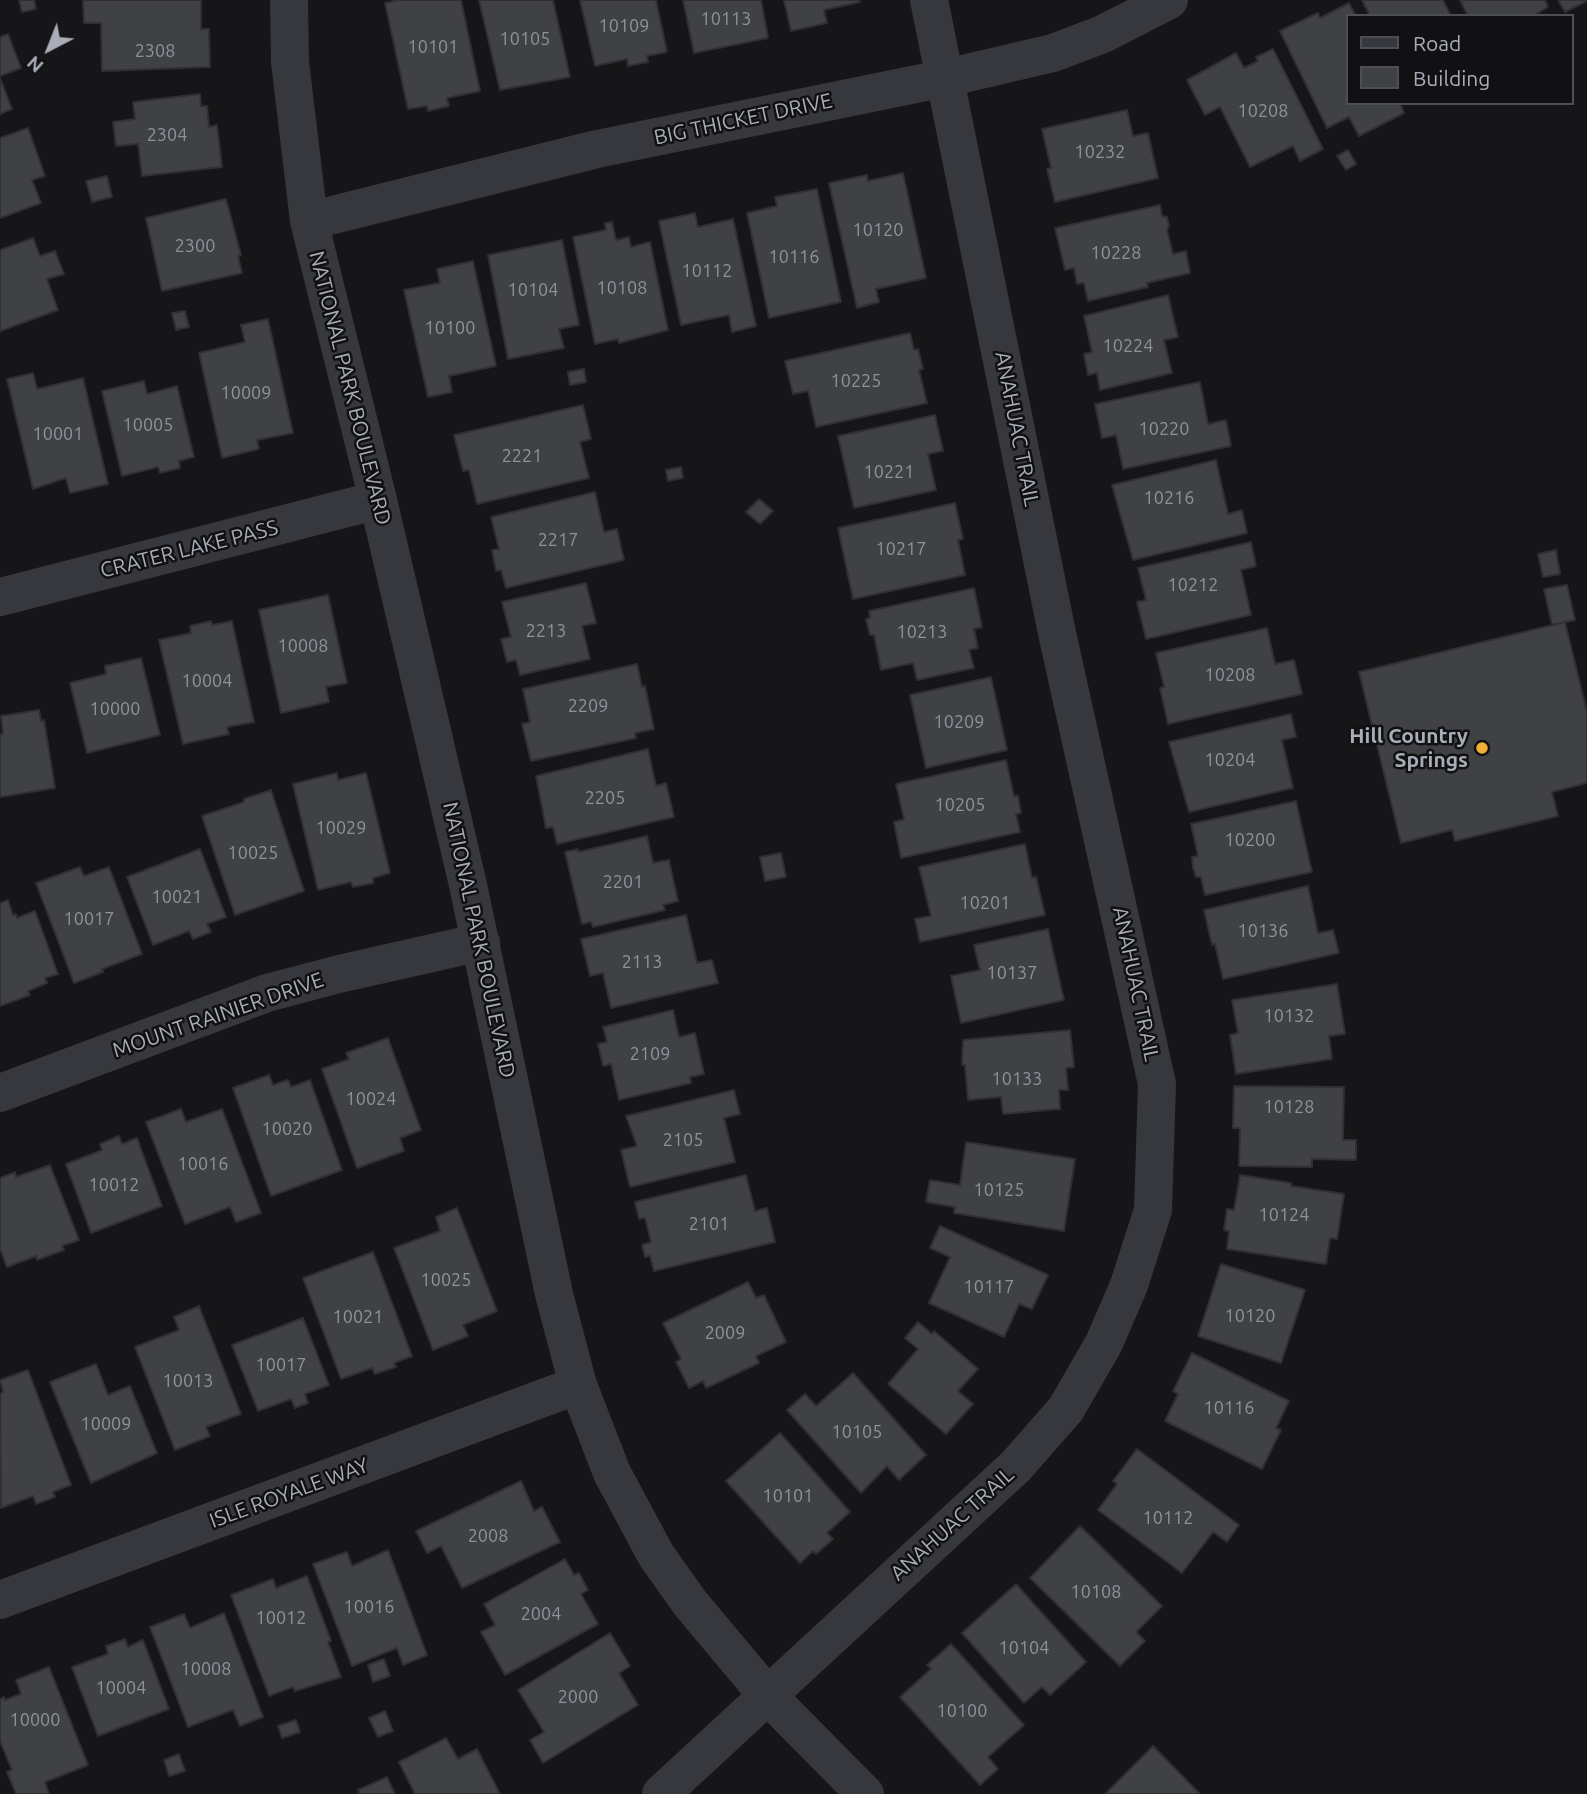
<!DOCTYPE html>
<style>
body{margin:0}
#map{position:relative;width:1587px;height:1794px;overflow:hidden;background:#161618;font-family:Ubuntu,sans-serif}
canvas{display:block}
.legend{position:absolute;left:1346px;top:14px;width:228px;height:91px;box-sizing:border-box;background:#111113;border:2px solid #4d4f55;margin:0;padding:9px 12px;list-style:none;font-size:21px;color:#a8adb8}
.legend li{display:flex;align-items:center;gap:14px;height:35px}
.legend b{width:35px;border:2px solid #4d4f55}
.north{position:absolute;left:14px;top:14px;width:70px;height:70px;-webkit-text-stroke:5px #111113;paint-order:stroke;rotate:222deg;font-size:19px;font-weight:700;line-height:28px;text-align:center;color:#a8adb8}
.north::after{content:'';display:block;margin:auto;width:24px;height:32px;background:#a8adb8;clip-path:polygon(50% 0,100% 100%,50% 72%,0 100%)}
</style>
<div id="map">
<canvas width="1587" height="1794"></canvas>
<ul class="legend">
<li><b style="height:9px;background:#37383d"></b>Road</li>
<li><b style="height:19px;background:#404145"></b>Building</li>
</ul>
<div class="north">N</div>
</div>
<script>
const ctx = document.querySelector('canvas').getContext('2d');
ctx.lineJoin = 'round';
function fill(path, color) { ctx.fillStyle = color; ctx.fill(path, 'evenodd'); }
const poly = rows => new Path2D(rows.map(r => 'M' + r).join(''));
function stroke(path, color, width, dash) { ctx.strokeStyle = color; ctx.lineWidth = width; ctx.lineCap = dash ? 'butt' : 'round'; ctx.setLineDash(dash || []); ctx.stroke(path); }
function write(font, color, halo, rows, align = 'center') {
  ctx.font = font + ' Ubuntu,sans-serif'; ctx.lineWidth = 5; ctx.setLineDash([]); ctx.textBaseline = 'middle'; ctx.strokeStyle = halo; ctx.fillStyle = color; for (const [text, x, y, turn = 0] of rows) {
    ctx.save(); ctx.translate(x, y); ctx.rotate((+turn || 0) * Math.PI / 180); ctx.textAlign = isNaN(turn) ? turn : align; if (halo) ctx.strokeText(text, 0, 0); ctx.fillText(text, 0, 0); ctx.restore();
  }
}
const building = poly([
 [19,0,34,0,36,9,22,12,19,0],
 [83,0,201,0,201,29,209,29,210,67,102,71,101,23,84,23,83,0],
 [398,0,461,0,480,91,447,98,449,106,428,111,427,106,408,109,385,3,398,0],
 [479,0,553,0,570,77,500,90,479,0],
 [580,0,656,0,667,52,647,56,648,62,628,66,627,59,595,66,580,0],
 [683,0,761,0,768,38,694,53,683,0],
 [784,0,859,0,860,2,824,10,827,23,791,31,784,0],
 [1362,0,1443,0,1451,16,1370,16,1362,0],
 [1460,0,1545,0,1548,7,1533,16,1468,16,1460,0],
 [1558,0,1587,0,1587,1,1565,12,1558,0],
 [1349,3,1356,16,1347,16,1347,103,1400,103,1404,113,1359,136,1349,117,1327,128,1280,31,1318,13,1320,18,1349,3],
 [8,34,21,68,0,76,0,37,8,34],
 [1273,49,1323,149,1300,161,1293,146,1250,167,1220,107,1205,115,1187,80,1236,53,1244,68,1258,61,1256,57,1273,49],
 [0,78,12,109,0,114,0,78],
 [200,94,201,106,207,106,209,127,217,125,222,167,142,176,138,144,116,146,113,122,135,119,133,102,200,94],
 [1127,110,1133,136,1148,133,1158,178,1055,202,1047,169,1051,168,1042,129,1127,110],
 [28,128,45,176,32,180,41,203,0,218,0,138,28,128],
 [1348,150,1356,164,1346,170,1337,156,1348,150],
 [903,173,926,278,876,289,879,302,857,308,829,183,867,175,868,181,903,173],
 [107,176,112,197,92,202,86,181,107,176],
 [817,189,841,302,769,318,747,213,777,206,775,197,817,189],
 [226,199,241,255,238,256,242,273,162,291,146,218,226,199],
 [1160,205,1162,216,1167,217,1169,226,1167,230,1173,254,1186,251,1190,273,1147,283,1148,287,1088,301,1084,283,1077,284,1074,268,1065,270,1055,228,1160,205],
 [695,213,698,227,733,219,756,326,732,332,729,315,681,325,659,221,695,213],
 [612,222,616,240,629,237,631,247,650,242,668,330,619,343,618,339,595,344,573,237,606,230,605,223,612,222],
 [33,238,40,256,55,251,64,274,47,279,58,310,0,331,0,250,33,238],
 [562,240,579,325,559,329,564,348,508,359,488,255,562,240],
 [473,261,496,366,449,376,452,392,428,397,404,290,440,283,437,269,473,261],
 [1168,295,1178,337,1164,340,1172,373,1100,390,1097,373,1088,375,1085,360,1084,354,1092,352,1084,316,1168,295],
 [185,311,189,327,176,330,172,313,185,311],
 [268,319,293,433,257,440,259,449,222,458,199,353,245,342,241,325,268,319],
 [910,333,914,350,918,349,923,369,919,370,927,403,816,427,808,391,793,394,785,361,910,333],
 [584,369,586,382,570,385,568,372,584,369],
 [33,373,37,389,83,378,108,484,70,493,66,478,33,489,7,379,33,373],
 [144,381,147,394,177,386,194,457,179,461,180,468,160,473,158,467,122,476,102,391,144,381],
 [1200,382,1208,424,1226,420,1231,446,1123,469,1116,435,1102,438,1095,404,1200,382],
 [583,405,591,439,580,442,589,478,477,504,469,470,463,471,454,435,583,405],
 [935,415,943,451,928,454,936,490,854,508,838,436,935,415],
 [1216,460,1228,514,1242,510,1247,533,1133,560,1112,485,1216,460],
 [681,467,683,478,668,481,666,470,681,467],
 [595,492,604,532,617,529,624,560,506,588,501,570,496,571,492,550,499,549,491,517,595,492],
 [759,499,773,511,760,524,746,512,759,499],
 [955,503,963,539,958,540,965,575,853,599,838,528,955,503],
 [1251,542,1256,566,1241,570,1251,615,1146,639,1137,602,1146,600,1138,568,1251,542],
 [1556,550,1560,574,1543,577,1538,554,1556,550],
 [586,583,596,623,582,626,590,659,520,675,516,660,507,662,501,639,511,637,502,602,586,583],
 [1567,585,1575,620,1552,625,1544,589,1567,585],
 [974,588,982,627,974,629,978,648,969,650,974,668,917,680,913,663,881,670,874,635,870,635,866,619,870,618,869,611,974,588],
 [328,595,347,683,326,687,329,702,281,713,259,610,328,595],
 [211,621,212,625,232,621,254,722,227,727,229,734,183,744,159,640,191,633,190,626,211,621],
 [1565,622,1587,712,1587,783,1552,792,1558,816,1455,841,1452,830,1401,843,1359,672,1565,622],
 [1267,628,1275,664,1294,660,1302,694,1168,724,1160,688,1164,687,1156,653,1267,628],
 [141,658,160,735,87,753,70,683,106,674,105,666,141,658],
 [637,664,642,687,645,686,654,729,635,733,636,738,531,761,522,724,530,722,523,689,637,664],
 [991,677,1007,750,926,768,910,695,991,677],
 [39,710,41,721,44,720,55,788,0,797,0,734,3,734,1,716,39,710],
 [1291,714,1296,737,1282,740,1293,788,1189,812,1169,742,1291,714],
 [648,749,656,786,666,783,674,817,557,844,553,827,546,828,536,776,648,749],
 [1006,760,1014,796,1018,796,1021,813,1016,814,1020,832,901,858,894,822,904,819,896,784,1006,760],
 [337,773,338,780,366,773,390,873,373,878,373,883,353,887,351,882,318,890,293,784,337,773],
 [271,790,304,891,235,915,202,816,244,802,244,799,271,790],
 [1296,801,1312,872,1205,895,1201,877,1196,877,1193,868,1192,857,1198,856,1191,824,1296,801],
 [647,836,653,863,669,860,678,901,663,905,665,910,593,927,591,922,582,924,565,852,578,849,578,852,647,836],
 [1025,844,1032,878,1036,877,1045,915,920,942,915,919,931,916,919,867,1025,844],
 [200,849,226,917,207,924,211,932,193,939,189,931,153,945,127,877,200,849],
 [781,853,786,877,765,881,760,857,781,853],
 [80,867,84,876,109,867,142,954,102,969,103,972,74,983,36,883,80,867],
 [1308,886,1318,933,1333,930,1339,953,1223,979,1215,944,1212,945,1204,910,1308,886],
 [8,900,13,915,16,914,17,918,35,911,58,974,45,978,47,983,28,991,30,995,0,1006,0,903,8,900],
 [686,915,697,963,712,960,718,983,611,1008,603,973,590,976,581,939,686,915],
 [1048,929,1064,1000,961,1023,951,976,980,970,974,945,1048,929],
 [1337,984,1345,1034,1329,1036,1332,1059,1236,1074,1230,1035,1238,1033,1232,1000,1337,984],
 [673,1010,679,1037,695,1033,704,1074,690,1077,691,1083,619,1100,611,1064,603,1066,598,1044,607,1042,603,1027,673,1010],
 [1070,1030,1074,1067,1066,1068,1068,1090,1059,1090,1060,1109,1003,1114,1001,1097,968,1100,965,1065,962,1065,963,1040,1070,1030],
 [388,1038,421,1130,400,1138,404,1151,357,1168,322,1069,349,1059,346,1053,388,1038],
 [269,1075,273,1085,288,1080,291,1087,310,1080,342,1170,271,1196,233,1088,269,1075],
 [1234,1086,1344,1087,1343,1140,1356,1140,1356,1160,1312,1159,1312,1167,1239,1166,1240,1128,1233,1128,1234,1086],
 [734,1090,740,1114,724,1118,735,1162,630,1187,621,1150,637,1146,626,1116,734,1090],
 [181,1109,186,1122,222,1109,261,1213,236,1222,230,1207,185,1224,146,1122,181,1109],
 [119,1136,122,1144,137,1138,162,1206,91,1233,66,1164,102,1150,100,1144,119,1136],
 [966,1142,1075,1159,1064,1231,954,1213,955,1207,926,1202,930,1180,960,1185,966,1142],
 [50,1165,79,1240,62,1246,64,1250,37,1260,36,1256,7,1267,0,1249,0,1178,15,1172,16,1177,50,1165],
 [746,1175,755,1211,767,1208,775,1242,654,1271,650,1256,645,1257,642,1245,651,1242,645,1218,639,1219,635,1202,746,1175],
 [1240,1175,1291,1183,1291,1186,1344,1194,1337,1239,1330,1238,1326,1264,1227,1249,1229,1231,1224,1230,1227,1209,1234,1210,1240,1175],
 [457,1208,497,1311,463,1325,468,1336,433,1350,394,1248,440,1231,436,1217,457,1208],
 [940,1226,1048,1275,1032,1309,1019,1304,1004,1337,929,1303,950,1257,930,1248,940,1226],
 [373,1252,412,1356,394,1363,396,1367,375,1374,372,1368,341,1379,303,1278,373,1252],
 [1221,1264,1305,1290,1281,1363,1198,1336,1221,1264],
 [748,1282,756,1298,764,1295,786,1342,756,1356,759,1363,706,1388,703,1381,689,1388,676,1362,681,1359,663,1323,748,1282],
 [199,1306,241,1414,206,1427,210,1436,175,1450,135,1347,179,1330,174,1317,199,1306],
 [303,1318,329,1385,305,1394,308,1403,295,1408,291,1399,258,1411,232,1345,303,1318],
 [918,1322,932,1334,934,1331,978,1369,958,1391,973,1404,946,1434,888,1384,918,1349,905,1338,918,1322],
 [1192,1353,1289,1401,1276,1428,1281,1430,1262,1469,1165,1421,1178,1394,1173,1391,1192,1353],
 [96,1364,108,1395,130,1386,157,1453,91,1483,50,1382,96,1364],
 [28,1370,71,1485,53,1492,55,1497,36,1504,33,1496,1,1508,0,1394,3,1392,0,1380,28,1370],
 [853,1373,926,1455,899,1480,887,1466,861,1493,787,1410,805,1394,816,1406,853,1373],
 [780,1433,850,1512,827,1533,833,1539,816,1554,813,1551,800,1563,726,1481,780,1433],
 [1137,1449,1239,1525,1227,1542,1213,1532,1182,1573,1098,1510,1117,1484,1113,1481,1137,1449],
 [521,1481,534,1511,542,1507,560,1542,462,1588,441,1546,427,1553,416,1531,521,1481],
 [1080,1526,1162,1606,1136,1632,1145,1641,1120,1666,1030,1578,1080,1526],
 [388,1550,427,1655,403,1665,397,1648,352,1666,313,1564,347,1552,352,1566,388,1550],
 [565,1559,574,1575,579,1573,588,1590,581,1594,598,1624,505,1675,481,1632,495,1625,484,1604,565,1559],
 [307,1576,331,1641,328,1642,341,1677,295,1691,293,1687,269,1696,231,1595,273,1579,276,1588,307,1576],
 [1016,1584,1086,1662,1050,1695,1042,1687,1024,1703,962,1633,1016,1584],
 [224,1613,263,1717,240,1726,233,1710,188,1727,150,1627,184,1614,190,1628,224,1613],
 [610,1633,630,1666,619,1673,638,1705,543,1763,530,1740,544,1732,518,1690,610,1633],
 [125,1639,128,1647,143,1640,169,1709,98,1736,72,1667,108,1654,106,1646,125,1639],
 [951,1644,1024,1725,988,1757,998,1769,980,1785,900,1697,931,1669,927,1665,951,1644],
 [384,1659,390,1676,373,1682,368,1665,384,1659],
 [49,1667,88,1765,45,1782,49,1794,16,1794,7,1772,12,1770,0,1741,0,1699,4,1697,5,1700,21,1694,16,1680,49,1667],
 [385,1711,393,1731,378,1737,369,1718,385,1711],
 [296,1720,300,1732,282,1738,278,1726,296,1720],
 [446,1738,458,1759,477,1749,500,1794,415,1794,399,1762,446,1738],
 [1153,1746,1200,1794,1105,1794,1153,1746],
 [179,1754,185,1771,169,1776,164,1760,179,1754],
 [387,1777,395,1794,357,1794,360,1793,358,1790,387,1777]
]);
const minor = poly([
 [289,0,290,62,309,221,378,500,468,885,554,1294,578,1385,612,1473,656,1555,690,1603,767,1695,865,1794],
 [309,221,597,149,946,78,1053,53,1103,34,1169,0],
 [0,597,378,500],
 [0,1093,267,993,339,974,481,942],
 [0,1600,578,1385],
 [661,1794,1016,1466,1066,1409,1104,1343,1129,1285,1153,1210,1157,1084,1057,633,929,0]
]);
const markers = [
 [1482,748,7,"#f2b134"]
];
const numberNames = [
 ["10113",726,19],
 ["10109",624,26],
 ["10105",525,39],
 ["10101",433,47],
 ["2308",155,51],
 ["10208",1263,111],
 ["2304",167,135],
 ["10232",1100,152],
 ["10120",878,230],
 ["2300",195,246],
 ["10228",1116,253],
 ["10116",794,257],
 ["10112",707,271],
 ["10108",622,288],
 ["10104",533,290],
 ["10100",450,328],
 ["10224",1128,346],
 ["10225",856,381],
 ["10009",246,393],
 ["10005",148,425],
 ["10220",1164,429],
 ["10001",58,434],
 ["2221",522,456],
 ["10221",889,472],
 ["10216",1169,498],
 ["2217",558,540],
 ["10217",901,549],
 ["10212",1193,585],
 ["2213",546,631],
 ["10213",922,632],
 ["10008",303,646],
 ["10208",1230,675],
 ["10004",207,681],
 ["2209",588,706],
 ["10000",115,709],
 ["10209",959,722],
 ["10204",1230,760],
 ["2205",605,798],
 ["10205",960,805],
 ["10029",341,828],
 ["10200",1250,840],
 ["10025",253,853],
 ["2201",623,882],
 ["10021",177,897],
 ["10201",985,903],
 ["10017",89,919],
 ["10136",1263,931],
 ["2113",642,962],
 ["10137",1012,973],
 ["10132",1289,1016],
 ["2109",650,1054],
 ["10133",1017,1079],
 ["10024",371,1099],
 ["10128",1289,1107],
 ["10020",287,1129],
 ["2105",683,1140],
 ["10016",203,1164],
 ["10012",114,1185],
 ["10125",999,1190],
 ["10124",1284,1215],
 ["2101",709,1224],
 ["10025",446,1280],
 ["10117",989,1287],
 ["10120",1250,1316],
 ["10021",358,1317],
 ["2009",725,1333],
 ["10017",281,1365],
 ["10013",188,1381],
 ["10116",1229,1408],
 ["10009",106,1424],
 ["10105",857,1432],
 ["10101",788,1496],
 ["10112",1168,1518],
 ["2008",488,1536],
 ["10108",1096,1592],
 ["10016",369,1607],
 ["2004",541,1614],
 ["10012",281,1618],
 ["10104",1024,1648],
 ["10008",206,1669],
 ["10004",121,1688],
 ["2000",578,1697],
 ["10100",962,1711],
 ["10000",35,1720]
];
const streetNames = [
 ["BIG THICKET DRIVE",743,119,-12],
 ["NATIONAL PARK BOULEVARD",350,388,76],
 ["ANAHUAC TRAIL",1017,429,79],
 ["CRATER LAKE PASS",189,549,-14],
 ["NATIONAL PARK BOULEVARD",479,940,78],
 ["ANAHUAC TRAIL",1136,984,78],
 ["MOUNT RAINIER DRIVE",218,1015,-19],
 ["ISLE ROYALE WAY",289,1493,-20],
 ["ANAHUAC TRAIL",952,1524,-42]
];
const poiNames = [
 ["Hill Country",1468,736],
 ["Springs",1468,760]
];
fill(building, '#404145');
stroke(building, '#303034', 2);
stroke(minor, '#37383d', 38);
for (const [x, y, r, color] of markers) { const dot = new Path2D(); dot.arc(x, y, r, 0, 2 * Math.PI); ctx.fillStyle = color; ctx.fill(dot); stroke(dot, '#111113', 2.5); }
write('18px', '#8e929b', null, numberNames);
write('21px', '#a8adb8', '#111113', streetNames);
write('bold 21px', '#a8adb8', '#111113', poiNames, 'right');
</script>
